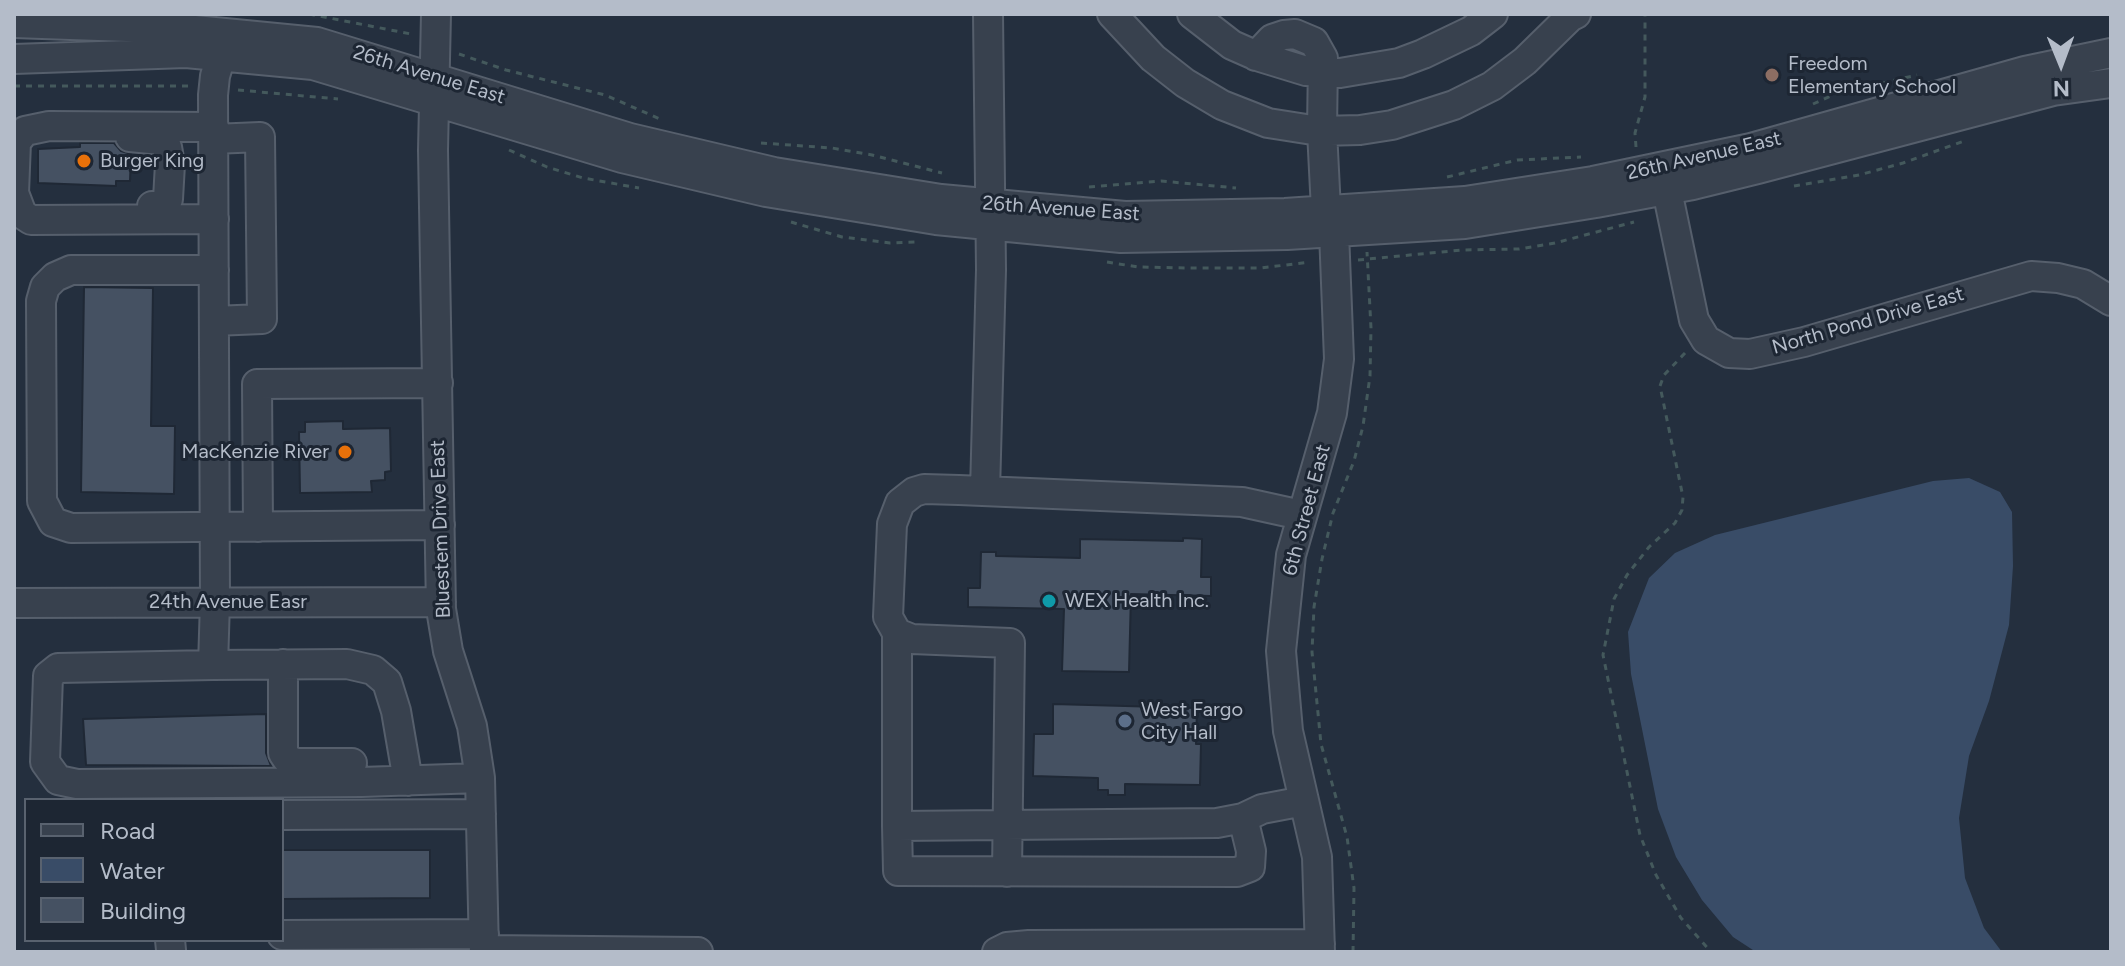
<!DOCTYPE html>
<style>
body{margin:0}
#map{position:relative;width:2125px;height:966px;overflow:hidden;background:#242f3e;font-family:Figtree,sans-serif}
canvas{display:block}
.frame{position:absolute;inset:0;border:16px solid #b4bcc9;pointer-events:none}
.legend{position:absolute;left:24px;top:798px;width:260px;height:144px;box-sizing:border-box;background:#1d2633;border:2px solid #59626f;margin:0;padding:10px 14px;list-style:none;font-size:24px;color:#b4bcc9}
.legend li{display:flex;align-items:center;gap:16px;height:40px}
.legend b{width:40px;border:2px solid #59626f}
.north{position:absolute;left:2021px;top:24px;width:80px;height:80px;-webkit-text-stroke:6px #1d2633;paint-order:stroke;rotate:179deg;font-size:22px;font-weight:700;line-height:32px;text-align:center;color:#b4bcc9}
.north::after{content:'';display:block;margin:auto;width:28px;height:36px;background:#b4bcc9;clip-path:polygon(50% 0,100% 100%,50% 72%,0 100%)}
</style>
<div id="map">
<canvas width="2125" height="966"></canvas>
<div class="frame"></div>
<ul class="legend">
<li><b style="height:10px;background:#38414e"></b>Road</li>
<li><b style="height:22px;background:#394c67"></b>Water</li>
<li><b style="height:22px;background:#455162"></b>Building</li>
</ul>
<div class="north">N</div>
</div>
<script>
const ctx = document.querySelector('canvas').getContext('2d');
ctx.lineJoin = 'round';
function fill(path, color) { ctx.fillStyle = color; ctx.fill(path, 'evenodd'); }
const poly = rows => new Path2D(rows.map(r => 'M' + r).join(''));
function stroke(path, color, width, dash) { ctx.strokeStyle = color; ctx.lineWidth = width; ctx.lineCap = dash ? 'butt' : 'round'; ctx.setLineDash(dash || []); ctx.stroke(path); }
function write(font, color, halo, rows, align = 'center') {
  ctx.font = font + ' Figtree,sans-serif'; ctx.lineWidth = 6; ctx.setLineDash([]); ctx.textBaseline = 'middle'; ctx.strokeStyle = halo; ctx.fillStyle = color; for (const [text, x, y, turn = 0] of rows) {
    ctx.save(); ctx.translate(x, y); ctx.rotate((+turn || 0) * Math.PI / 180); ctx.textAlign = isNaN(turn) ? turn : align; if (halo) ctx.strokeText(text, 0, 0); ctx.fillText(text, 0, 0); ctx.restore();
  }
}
const water = poly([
 [1969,478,2000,492,2012,512,2013,566,2009,625,1989,701,1969,756,1959,818,1965,878,1984,928,2002,952,1756,952,1733,937,1702,900,1676,857,1658,809,1631,674,1628,632,1649,578,1675,553,1715,535,1933,481]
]);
const building = poly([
 [80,143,114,143,121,151,131,154,130,181,116,181,116,186,38,183,38,149,80,147,80,143],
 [84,287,153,288,151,426,175,426,174,494,81,492,84,287],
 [343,421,343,429,390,428,391,471,385,472,385,480,371,481,372,492,300,493,299,432,305,432,305,422,343,421],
 [1183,538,1202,539,1201,577,1211,577,1211,596,1131,594,1129,672,1062,671,1064,609,968,607,968,588,980,588,981,552,996,552,996,556,1080,558,1080,539,1183,541,1183,538],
 [1053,704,1197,708,1196,744,1201,744,1200,785,1125,784,1125,795,1108,795,1108,790,1098,790,1098,778,1033,776,1034,734,1053,734,1053,704],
 [266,714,266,753,271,766,86,765,83,719,266,714],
 [282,850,430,850,430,898,282,899,282,850]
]);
const path = poly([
 [309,14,411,34],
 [459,54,506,70,605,95,660,119],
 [14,86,190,86],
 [238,90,338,99],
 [1813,104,1835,94,1917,75],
 [761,143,832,148,872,155,942,173],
 [1636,147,1635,133,1645,97,1645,14],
 [509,150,547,167,583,178,639,188],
 [1447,177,1517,160,1581,157],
 [1794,186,1859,175,1903,163,1964,141],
 [1089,187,1161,181,1236,188],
 [791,222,842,237,890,243,916,242],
 [1358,260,1462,250,1519,249,1555,243,1634,222],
 [1107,262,1138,267,1191,268,1261,268,1310,262],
 [1685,353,1664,375,1660,386,1683,497,1682,510,1675,523,1649,547,1627,575,1614,599,1603,655,1640,835,1656,875,1681,918,1711,952],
 [1353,952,1354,888,1347,837,1321,744,1312,652,1314,607,1322,559,1333,513,1354,461,1363,426,1370,376,1371,328,1367,252]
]);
const minor = poly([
 [436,14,433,150,441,609,448,651,472,726,480,778,484,952],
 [1112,14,1153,58,1185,83,1222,105,1268,123,1319,131,1360,130,1392,125,1454,105,1492,86,1525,61,1570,17,1576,14],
 [1192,14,1232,45,1257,56,1306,71,1340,73,1399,63,1423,54,1471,31,1493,14],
 [14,23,184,29,317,42,630,138,774,172,941,199,1125,216,1285,213,1465,201,1593,181,1751,148,2025,71,2111,53],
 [221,56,215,76,213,95,215,602,213,665,58,668,48,676,45,762,58,780,77,784,361,782,480,778],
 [1256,56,1272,39,1284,35,1295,34,1314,42,1323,58,1322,131,1326,210,1334,232,1339,359,1332,413,1291,555,1281,651,1288,731,1317,857,1320,952],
 [14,59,186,53,313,65,622,158,766,192,936,220,1121,238,1287,235,1465,224,1596,203,1693,185,1758,169,2053,91,2111,83],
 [214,127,49,126,25,131,16,142,14,193,22,214,31,220,214,219],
 [130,137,161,140,167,147,170,164,168,199,159,206,152,206],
 [214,139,260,137,262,319,214,321],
 [1663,171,1694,320,1706,340,1729,353,1750,354,1804,342,2031,276,2058,278,2083,284,2111,301],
 [214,270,71,270,55,277,45,287,41,301,42,501,53,522,71,528,440,525],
 [985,491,991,270,988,14],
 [258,527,257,384,438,383],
 [14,603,441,602],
 [897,633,897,826,1217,823,1243,818,1262,809,1304,801],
 [283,664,283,753,287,759,296,763,352,763],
 [213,665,347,664,373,670,387,682,396,711,408,781],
 [282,815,481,814],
 [897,826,898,871,1237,872,1250,867,1251,851,1243,818],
 [1007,872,1010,643,912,639,897,633,888,617,892,524,900,503,914,492,924,489,959,490,1242,502,1301,515],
 [282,935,484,934],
 [170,940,171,950],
 [484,950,698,952],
 [997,952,1007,947,1029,945,1320,944]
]);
const markers = [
 [1772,75,8,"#8d6e63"],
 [84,161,8,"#e8710a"],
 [345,452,8,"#e8710a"],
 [1049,601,8,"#0f9aa8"],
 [1125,721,8,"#5c6f8a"]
];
const poiNames = [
 ["Freedom",1788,64],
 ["Elementary School",1788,87],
 ["Burger King",100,161],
 ["MacKenzie River",329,452,"right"],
 ["WEX Health Inc.",1065,601],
 ["West Fargo",1141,710],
 ["City Hall",1141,733]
];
const streetNames = [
 ["26th Avenue East",429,75,17],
 ["26th Avenue East",1704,156,-13],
 ["26th Avenue East",1061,209,4],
 ["North Pond Drive East",1868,321,-16],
 ["6th Street East",1307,510,-75],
 ["Bluestem Drive East",441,529,-92],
 ["24th Avenue Easr",228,602]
];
fill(water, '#394c67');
fill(building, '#455162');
stroke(building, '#1f2835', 2);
stroke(minor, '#565f6c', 32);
stroke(path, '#44595c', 3, [6, 6]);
stroke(minor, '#38414e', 28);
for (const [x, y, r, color] of markers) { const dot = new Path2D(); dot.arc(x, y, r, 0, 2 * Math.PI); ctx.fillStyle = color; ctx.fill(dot); stroke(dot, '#1d2633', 3); }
write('20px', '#b4bcc9', '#1d2633', poiNames, 'left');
write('20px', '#b4bcc9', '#1d2633', streetNames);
</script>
